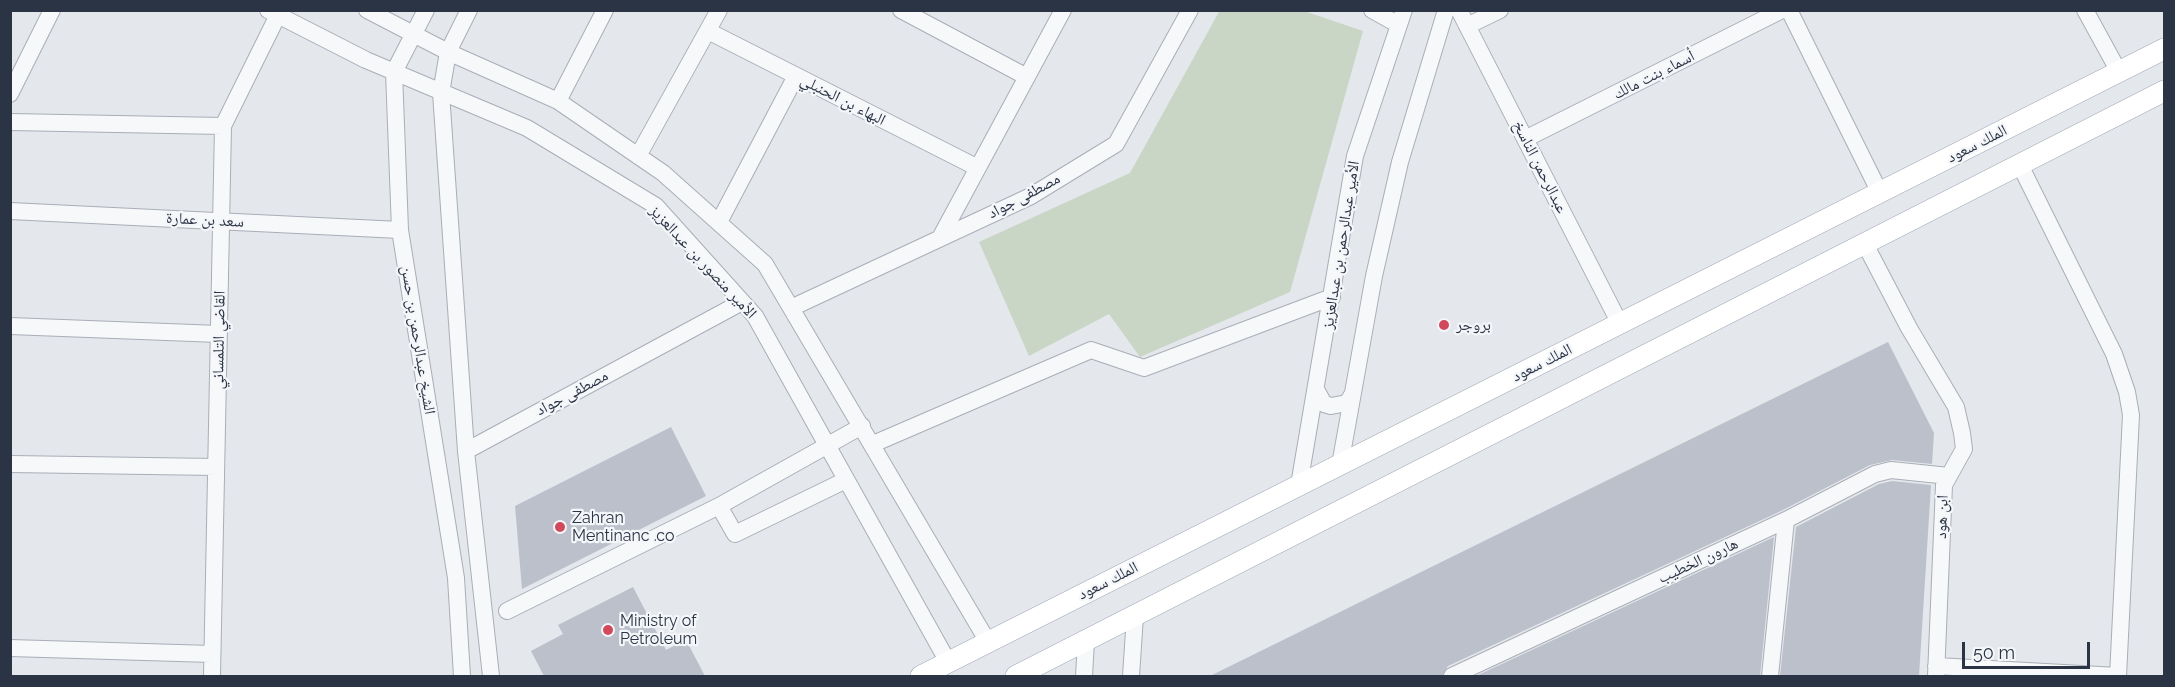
<!DOCTYPE html>
<meta charset="utf-8">
<style>
body{margin:0}
#map{position:relative;width:2175px;height:687px;overflow:hidden;background:#e4e7ec;font-family:Raleway,sans-serif}
canvas{display:block}
.frame{position:absolute;inset:0;border:12px solid #2b3445;pointer-events:none}
.scale{position:absolute;left:1962px;top:642px;width:128px;height:27px;box-sizing:border-box;border:3px solid #2b3445;border-top:0;padding-left:8px;font-size:18px;line-height:21px;white-space:nowrap;color:#2b3445;-webkit-text-stroke:4px #f4f6f9;paint-order:stroke}
</style>
<div id="map">
<canvas width="2175" height="687"></canvas>
<div class="frame"></div>
<div class="scale">50 m</div>
</div>
<script>
const ctx = document.querySelector('canvas').getContext('2d');
ctx.lineJoin = 'round';
function fill(path, color) { ctx.fillStyle = color; ctx.fill(path, 'evenodd'); }
const poly = rows => new Path2D(rows.map(r => 'M' + r).join(''));
function stroke(path, color, width, dash) { ctx.strokeStyle = color; ctx.lineWidth = width; ctx.lineCap = dash ? 'butt' : 'round'; ctx.setLineDash(dash || []); ctx.stroke(path); }
function write(font, color, halo, rows, align = 'center') {
  ctx.font = font + ' Raleway,"Noto Naskh Arabic",sans-serif'; ctx.lineWidth = 4.5; ctx.setLineDash([]); ctx.textBaseline = 'middle'; ctx.strokeStyle = halo; ctx.fillStyle = color; for (const [text, x, y, turn = 0] of rows) {
    ctx.save(); ctx.translate(x, y); ctx.rotate((+turn || 0) * Math.PI / 180); ctx.textAlign = isNaN(turn) ? turn : align; if (halo) ctx.strokeText(text, 0, 0); ctx.fillText(text, 0, 0); ctx.restore();
  }
}
const green = poly([
 [1220,10,1304,11,1363,31,1290,292,1140,357,1109,314,1029,356,979,242,1130,173]
]);
const building = poly([
 [1888,342,1934,433,1932,464,1892,460,1870,465,1781,511,1448,666,1442,676,1210,676],
 [671,427,706,496,522,589,515,506],
 [1892,481,1931,485,1919,676,1780,676,1796,527,1879,484],
 [1774,537,1760,676,1476,676],
 [633,587,666,650,686,640,705,676,544,676,531,651,563,634,558,625]
]);
const minor = poly([
 [268,10,366,60,527,128,656,206,755,316,948,662],
 [367,10,448,52,558,101,663,173,765,264,988,642],
 [426,10,394,72,400,230,456,578,462,676],
 [469,10,448,52,441,93,466,451,491,676],
 [901,10,1027,77],
 [1372,10,1399,25],
 [1459,10,1620,324],
 [1789,10,1880,193],
 [2085,10,2119,72],
 [1467,26,1500,10],
 [708,31,978,168],
 [10,94,52,10],
 [558,101,605,10],
 [10,122,223,126],
 [1525,139,1782,10],
 [638,156,719,10],
 [2020,165,2114,354,2127,392,2131,415,2118,676],
 [10,211,400,230],
 [719,222,796,76],
 [940,238,1063,10],
 [1865,244,1909,328,1956,407,1962,433,1964,449,1944,485,1936,676],
 [791,308,1031,196,1116,144,1190,10],
 [10,326,219,334],
 [1317,391,1324,404,1331,406,1347,403,1352,395],
 [873,444,1091,350,1144,368,1332,297],
 [466,451,742,302],
 [10,464,216,467],
 [1340,465,1374,276,1400,162,1446,10],
 [846,480,735,534,719,506,862,426],
 [1299,485,1355,156,1404,10],
 [507,611,719,506],
 [10,648,212,654],
 [1936,666,2118,676],
 [212,676,223,126,278,15],
 [1084,676,1086,641],
 [1131,676,1135,616],
 [1452,676,1786,520,1875,474,1891,470,1949,476],
 [1770,676,1786,520]
]);
const major = poly([
 [921,676,2164,49],
 [1016,676,2164,91]
]);
const markers = [
 [1444,325,6,"#d1495b"],
 [560,527,6,"#d1495b"],
 [608,630,6,"#d1495b"]
];
const streetNames = [
 ["أسماء بنت مالك",1654,75,-27],
 ["البهاء بن الحنبلي",843,100,27],
 ["الملك سعود",1977,144,-27],
 ["عبدالرحمن الناسخ",1540,167,63],
 ["مصطفى جواد",1024,196,-28],
 ["سعد بن عمارة",205,220,3],
 ["الأمير عبدالرحمن بن عبدالعزيز",1341,245,-81],
 ["الأمير منصور بن عبدالعزيز",703,262,47],
 ["القاضي التلمساني",219,340,-89],
 ["الشيخ عبدالرحمن بن حسن",418,340,81],
 ["الملك سعود",1542,363,-27],
 ["مصطفى جواد",572,393,-28],
 ["ابن هود",1942,517,-88],
 ["هارون الخطيب",1698,561,-25],
 ["الملك سعود",1108,581,-27]
];
const poiNames = [
 ["بروجر",1456,325],
 ["Zahran",572,518],
 ["Mentinanc .co",572,536],
 ["Ministry of",620,621],
 ["Petroleum",620,639]
];
fill(green, '#c9d6c5');
fill(building, '#bbc0ca');
stroke(minor, '#a9aeb7', 18);
stroke(major, '#a3abb8', 22);
stroke(minor, '#f7f8fa', 16);
stroke(major, '#fff', 21);
for (const [x, y, r, color] of markers) { const dot = new Path2D(); dot.arc(x, y, r, 0, 2 * Math.PI); ctx.fillStyle = color; ctx.fill(dot); stroke(dot, '#f4f6f9', 2); }
write('16px', '#2b3445', '#f4f6f9', streetNames);
write('16px', '#2b3445', '#f4f6f9', poiNames, 'left');
</script>
